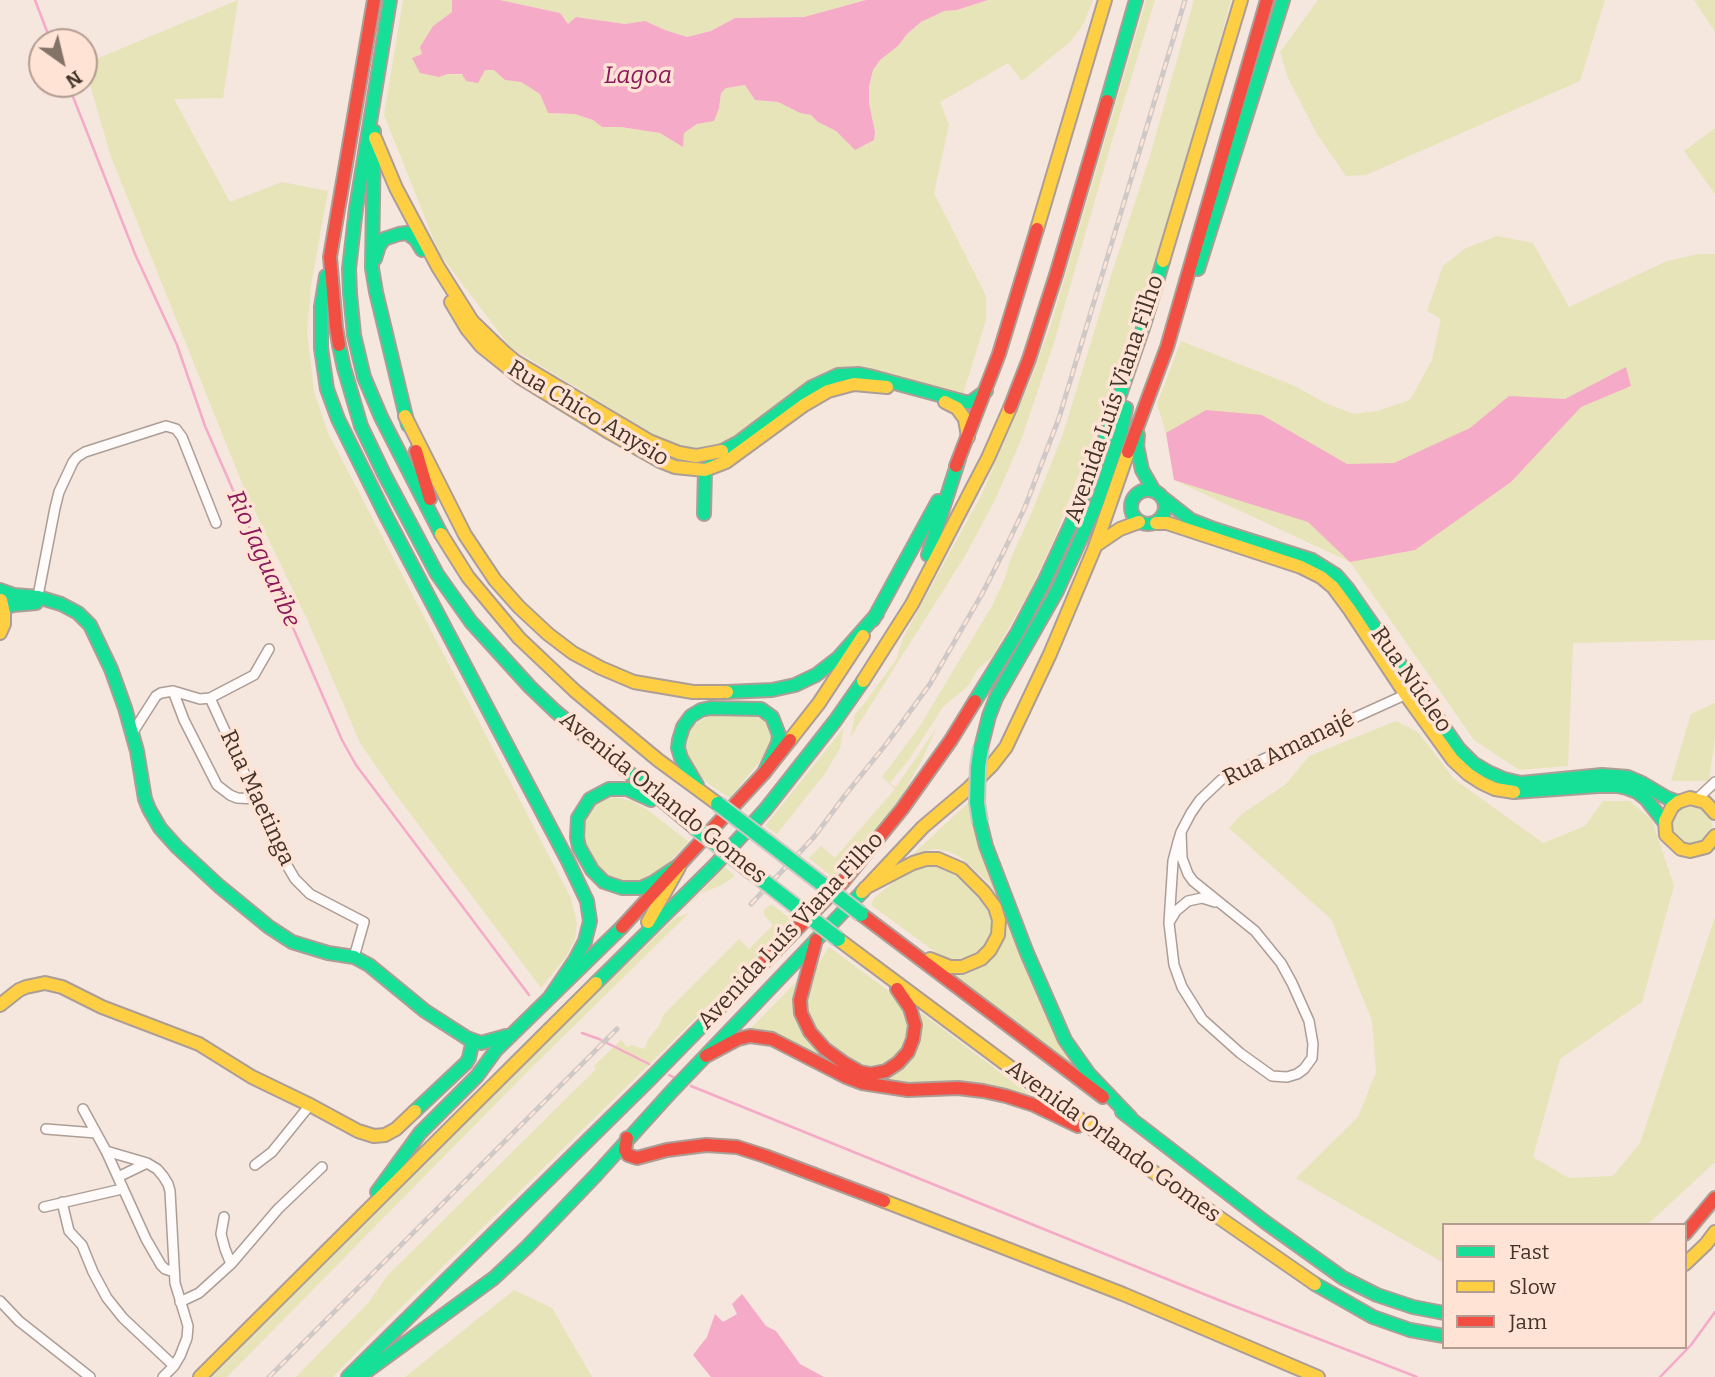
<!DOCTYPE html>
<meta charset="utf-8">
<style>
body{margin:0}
#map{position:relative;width:1715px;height:1377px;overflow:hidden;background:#f5e6de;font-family:Bitter,serif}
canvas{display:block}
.legend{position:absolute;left:1442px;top:1223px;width:245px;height:126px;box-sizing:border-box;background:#ffe3d4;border:2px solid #b49d90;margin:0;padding:9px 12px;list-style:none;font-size:21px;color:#443329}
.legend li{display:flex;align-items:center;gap:14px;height:35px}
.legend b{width:35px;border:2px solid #b49d90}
.north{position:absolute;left:28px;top:28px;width:70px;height:70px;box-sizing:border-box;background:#ffe3d4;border:2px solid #b49d90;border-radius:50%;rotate:146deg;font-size:19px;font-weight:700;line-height:28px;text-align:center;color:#443329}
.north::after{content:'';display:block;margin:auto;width:24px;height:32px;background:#827268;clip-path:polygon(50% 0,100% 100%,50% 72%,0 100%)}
</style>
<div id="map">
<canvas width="1715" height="1377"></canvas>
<ul class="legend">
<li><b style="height:9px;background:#16e098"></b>Fast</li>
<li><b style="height:9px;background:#ffcf43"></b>Slow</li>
<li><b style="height:9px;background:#f24e42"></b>Jam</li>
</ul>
<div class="north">N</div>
</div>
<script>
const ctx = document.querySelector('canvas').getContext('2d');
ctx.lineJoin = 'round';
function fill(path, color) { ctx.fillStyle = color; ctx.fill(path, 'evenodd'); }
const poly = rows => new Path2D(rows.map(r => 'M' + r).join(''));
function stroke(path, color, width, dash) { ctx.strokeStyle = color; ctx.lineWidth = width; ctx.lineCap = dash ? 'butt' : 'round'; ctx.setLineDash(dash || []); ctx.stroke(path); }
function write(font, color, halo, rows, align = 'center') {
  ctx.font = font + ' Bitter,serif'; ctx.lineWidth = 7; ctx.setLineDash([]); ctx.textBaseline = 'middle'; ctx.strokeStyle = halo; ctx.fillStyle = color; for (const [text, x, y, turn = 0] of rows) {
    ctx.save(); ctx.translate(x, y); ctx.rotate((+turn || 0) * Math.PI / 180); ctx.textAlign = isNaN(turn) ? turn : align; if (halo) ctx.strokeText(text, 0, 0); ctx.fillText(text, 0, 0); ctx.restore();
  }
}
const green = poly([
 [238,0,223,98,174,99,230,202,282,182,328,191,311,286,307,332,314,391,328,433,571,898,577,924,575,939,566,957,541,988,394,792,360,743,307,619,246,493,111,157,84,64],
 [403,0,452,0,452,12,433,26,439,77,448,74,481,76,485,69,494,70,505,80,521,82,540,94,548,113,575,114,593,120,602,127,621,127,661,133,683,146,684,133,719,108,721,93,726,87,746,85,755,100,778,102,800,113,811,115,818,122,836,131,845,138,849,145,875,132,869,103,869,87,873,70,880,59,898,46,907,34,921,22,944,11,957,10,988,0,1093,0,1084,23,1071,41,1022,81,1008,63,940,102,949,125,934,193,986,296,986,320,963,394,856,366,832,369,811,378,734,437,705,450,690,450,671,445,510,347,439,253,384,115],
 [500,0,866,0,804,17,735,18,711,31,687,37,665,30,645,21,625,24,576,17,568,24,560,13],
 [1146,0,1155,0,1111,144,1053,346,1021,440,995,500,965,556,850,738,855,715,844,728,840,748,826,772,777,834,765,826,725,867,735,876,720,886,701,893,675,918,689,913,528,1071,227,1377,212,1377,608,982,673,920,765,826,822,755,856,713,863,705,896,660,903,638,982,494,1030,381,1051,324],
 [1194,0,1231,0,1195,131,1153,272,1109,394,1056,535,1031,589,992,657,978,669,968,686,943,707,910,758,890,783,896,787,937,727,922,760,904,792,880,825,835,877,670,1044,379,1329,333,1377,296,1377,369,1302,387,1276,596,1069,594,1066,621,1040,627,1047,632,1045,644,1049,649,1038,659,1026,664,1014,739,939,749,949,773,925,764,915,764,910,771,904,792,920,833,878,809,858,821,846,835,858,895,789,882,777,920,726,992,606,1005,578,1010,560,1031,514,1063,434,1111,276,1149,159],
 [1318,0,1605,0,1580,81,1366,175,1346,176,1317,134,1288,78,1280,52],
 [1694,0,1715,0,1715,32],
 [1715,128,1715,194,1684,151],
 [1497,236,1533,243,1569,307,1667,261,1699,254,1715,254,1715,640,1573,643,1568,766,1519,770,1474,740,1350,562,1174,480,1166,433,1157,404,1181,341,1295,386,1325,403,1354,414,1377,411,1410,400,1432,360,1441,319,1427,311,1443,266,1466,248],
 [1715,703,1715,737,1709,781,1671,781,1691,714],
 [744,713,765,720,772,726,773,745,730,798,710,785,696,772,686,759,688,733,698,722,710,715],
 [1396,721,1418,732,1454,779,1543,843,1585,826,1603,801,1630,801,1652,820,1674,886,1642,1002,1560,1059,1533,1157,1569,1178,1613,1176,1640,1143,1715,917,1715,1162,1647,1225,1444,1225,1444,1263,1296,1178,1358,1117,1376,1072,1372,1021,1331,919,1229,828,1242,814,1286,784,1309,756],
 [614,797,633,801,649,811,689,842,664,867,635,885,619,885,592,866,579,831,585,814,598,802],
 [971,800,1083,1075,949,973,985,963,995,956,1003,941,1006,931,1006,923,1001,903,988,882,960,857,949,852,937,849,924,851,911,856],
 [1697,803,1710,813,1713,829,1710,836,1706,842,1690,846,1678,842,1673,835,1671,827,1671,817,1676,808],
 [939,866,961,876,978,892,989,911,994,928,989,943,980,954,968,960,952,960,937,953,871,905,874,898,901,876,920,868],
 [829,947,893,994,905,1011,910,1028,907,1044,895,1058,880,1065,868,1066,854,1060,842,1052,811,1025,806,1009,808,993,812,976,819,962],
 [804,974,797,997,796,1011,801,1027,809,1039,834,1061,852,1072,874,1077,888,1073,904,1063,912,1054,917,1044,919,1030,914,1010,915,1008,1043,1105,1023,1097,987,1088,943,1084,906,1084,866,1080,850,1074,785,1039,765,1033,758,1032,744,1035],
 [514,1290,552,1308,592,1377,405,1377]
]);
const water = poly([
 [452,0,500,0,560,13,568,24,576,17,625,24,645,21,665,30,687,37,711,31,735,18,804,17,866,0,988,0,957,10,944,11,921,22,907,34,898,46,880,60,873,70,869,87,869,103,875,132,874,140,855,150,836,131,818,122,811,115,800,113,778,102,755,100,745,85,726,88,721,93,719,108,714,121,697,124,684,133,683,147,660,133,621,127,602,127,593,120,575,114,548,113,540,94,521,82,505,80,494,70,485,70,478,83,466,81,462,74,448,74,439,77,420,73,412,58,422,54,420,47,433,26,452,12],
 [1626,367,1631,386,1581,407,1511,482,1415,550,1350,562,1308,522,1174,480,1166,433,1206,410,1262,415,1347,464,1394,463,1470,428,1509,396,1565,399],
 [742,1294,766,1326,776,1331,800,1364,824,1377,711,1377,693,1355,707,1337,715,1314,723,1322,737,1314,732,1304]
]);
const stream = poly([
 [35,0,51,42],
 [68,84,135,254,177,345,205,426,342,740,356,765,529,995],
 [582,1033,599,1039,649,1064],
 [669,1075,675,1078],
 [691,1086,1221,1301,1417,1377],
 [1660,1377,1691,1345,1715,1312]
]);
const street = poly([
 [37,601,55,508,59,492,73,462,77,457,85,452,166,426,176,429,182,437,216,523],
 [173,691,184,720,217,785,230,795,237,798,257,799],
 [210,698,285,862,295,879,310,894,364,922,354,957],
 [133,732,156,696,161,693,173,691,200,699,210,698,254,675,269,649],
 [1697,799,1715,782],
 [1181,832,1182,858,1188,874,1193,881,1255,931,1281,963,1292,983,1309,1021,1313,1044,1312,1058,1304,1069,1297,1074,1287,1077,1272,1076,1240,1053,1202,1019,1182,987,1174,965,1169,923,1173,861,1178,842,1181,832,1191,813,1200,800,1221,780,1246,767,1409,693],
 [1170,921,1176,911,1188,901,1202,898,1215,902],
 [83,1109,106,1151,146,1239,161,1265,165,1269,174,1272],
 [46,1129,96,1133],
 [106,1151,147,1163],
 [255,1165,272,1152,310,1105],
 [118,1177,147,1163,157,1169,163,1176,168,1184,170,1191,175,1283,188,1326,187,1338,180,1356,174,1366,163,1377],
 [62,1202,69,1231,82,1245,93,1272,107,1298,123,1318,174,1366],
 [44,1207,122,1189],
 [224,1217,221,1234,225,1249,231,1264],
 [0,1301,19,1321,90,1377],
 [180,1302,199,1293,231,1264,278,1209,322,1167]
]);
const fast = poly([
 [390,0,356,208,349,269,350,293,354,335,364,377,381,417,441,534],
 [1107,101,1136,0],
 [374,131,372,268,376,292,408,425],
 [375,259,379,246,384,239,399,234,407,233,416,240,422,250],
 [1198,269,1283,0],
 [326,276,321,307,321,348,327,389,338,419,385,514,568,861,587,901,590,921,585,941,575,960,550,997],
 [339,345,344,368,361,426,384,474,437,574,471,622,530,687,555,711,694,827],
 [1138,435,1137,446,1142,470,1154,491],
 [722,451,739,442,812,387,838,375,859,374,869,376,965,402,971,402,986,391],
 '1131 507a17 17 0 1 1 34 0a17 17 0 1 1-34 0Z',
 [1163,498,1191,520,1214,529,1312,560,1336,575,1348,589,1459,749,1473,763,1488,772,1504,779,1521,783,1602,775,1628,777,1642,783,1667,798,1678,802],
 [704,514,705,470,711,466],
 [928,555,959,459],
 [0,590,14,595,38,597,61,604,78,613,90,625,111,669,125,708,137,751,145,799,149,809,160,828,177,847,219,886,269,927,292,942,328,953,354,957,369,965,425,1011,467,1038,481,1043,506,1036],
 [3,608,13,605,36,603],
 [873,620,938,501],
 [727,692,772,690,795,685,816,675,838,658,877,614],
 [975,701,1017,633,1044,582,1089,485,1144,325,1163,261],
 [981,748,989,716,996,698,1057,591,1097,503,1121,432,1126,408],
 [697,785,681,758,678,748,679,740,683,727,691,716,701,710,710,708,761,709,772,717,779,735,778,743,764,773],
 [1514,792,1598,786,1617,786,1627,788,1637,792,1646,799,1665,823],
 [651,800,627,789,609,789,590,799,578,818,577,837,579,847,592,870,604,882,622,888,641,888,654,882,678,866],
 [980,822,986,846,1027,953,1065,1040,1089,1074,1131,1118],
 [596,983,715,865,765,810,835,721,863,681],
 [415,1111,466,1063,469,1058,473,1040],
 [1122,1112,1265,1222,1343,1278,1377,1295,1413,1307,1444,1313],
 [377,1192,420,1133,477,1076,496,1050,622,927],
 [1315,1284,1373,1317,1410,1330,1444,1336],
 [348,1377,649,1080,737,990],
 [359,1377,494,1278,527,1247,596,1175,671,1092,862,892]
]);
const slow = poly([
 [375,138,396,188,438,267,472,321,505,353,516,362,649,441,679,453,696,456,722,451],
 [1037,229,1105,0],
 [1163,261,1241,0],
 [451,302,467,329,481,346,521,378,607,431,660,461,675,467,705,470,726,462,804,405,828,391,854,384,887,387],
 [945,402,957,408,965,419,968,437],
 [405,416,465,535,495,580,519,607,548,634,573,653,601,668,634,682,693,692,727,692],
 [1156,523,1167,523,1301,567,1321,577,1333,587,1350,610,1406,695,1453,760,1468,774,1482,783,1495,789,1514,792],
 [441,534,468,577,519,638,575,691,658,760,718,804],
 [1095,546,1120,529,1139,522],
 [0,633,4,624,4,613,1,600],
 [863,681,912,604,988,458,1010,408],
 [790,740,819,703,863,636],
 [1715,813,1705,802,1690,798,1678,802,1672,807,1665,821,1666,835,1681,849,1690,851,1706,847,1715,836],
 [865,888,913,863,926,859,938,859,961,869,984,892,995,907,999,920,998,935,990,950,981,959,962,967,950,967,930,959],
 [862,892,923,827,969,788,992,765,1006,747,1050,654,1095,547,1128,452],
 [648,922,679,867],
 [838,939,1113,1144,1315,1284],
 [0,1005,19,990,26,987,45,983,62,987,102,1007,199,1044,252,1077,310,1105,358,1131,374,1136,385,1135,396,1129,415,1111],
 [884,1201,1123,1294,1318,1377],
 [1685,1264,1706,1244,1715,1232],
 [200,1377,596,983]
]);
const jam = poly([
 [339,345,336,327,330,257,374,0],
 [1010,408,1029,359,1056,275,1107,101],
 [416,451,430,499],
 [1128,452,1167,347,1267,0],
 [956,466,999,354,1037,229],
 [861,914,1103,1097],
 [622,927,764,773,790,740],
 [816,940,800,1000,801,1013,810,1032,825,1049,844,1063,860,1072,871,1074,886,1071,898,1063,908,1052,913,1039,915,1025,910,1008,897,989],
 [737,990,842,883,902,809,951,740,975,701],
 [706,1056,738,1039,750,1036,772,1039,846,1077,862,1083,908,1090,958,1088,983,1091,1006,1096,1034,1105,1078,1126],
 [627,1138,625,1150,628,1155,637,1158,667,1150,706,1145,737,1147,765,1156,884,1201],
 [1685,1234,1715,1198]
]);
const rail = poly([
 [751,904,814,837,846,794,887,743,930,684,982,594,1004,551,1025,507,1059,418,1185,0],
 [269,1377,617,1029]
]);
const fastBridge = poly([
 [718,804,861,914],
 [980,822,977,803,978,767,981,748],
 [694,827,838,939]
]);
const streetNames = [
 ["Avenida Luís Viana Filho",1115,399,-71],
 ["Rua Chico Anysio",588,414,31],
 ["Rua Núcleo",1411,680,55],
 ["Rua Amanajé",1289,749,-26],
 ["Rua Maetinga",257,798,65],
 ["Avenida Orlando Gomes",663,798,39],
 ["Avenida Luís Viana Filho",791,931,-47],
 ["Avenida Orlando Gomes",1113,1142,36]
];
const waterNames = [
 ["Lagoa",638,76],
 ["Rio Jaguaribe",263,559,66]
];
fill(green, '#e8e4b9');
fill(water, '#f5aac8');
stroke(stream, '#f5aac8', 2.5);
stroke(street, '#ac9e96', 12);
stroke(fast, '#ac9e96', 16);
stroke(slow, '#ac9e96', 16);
stroke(jam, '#ac9e96', 16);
stroke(street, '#fefbfa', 9);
stroke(fast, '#16e098', 12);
stroke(slow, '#ffcf43', 12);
stroke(jam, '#f24e42', 12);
stroke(rail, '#cec9c7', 5);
stroke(rail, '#ffe3d4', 2.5, [8]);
stroke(fastBridge, '#cec6c0', 18, []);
stroke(fastBridge, '#16e098', 14);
write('23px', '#443329', '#ffe3d4', streetNames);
write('italic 24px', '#8b175a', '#ffe3d4', waterNames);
</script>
